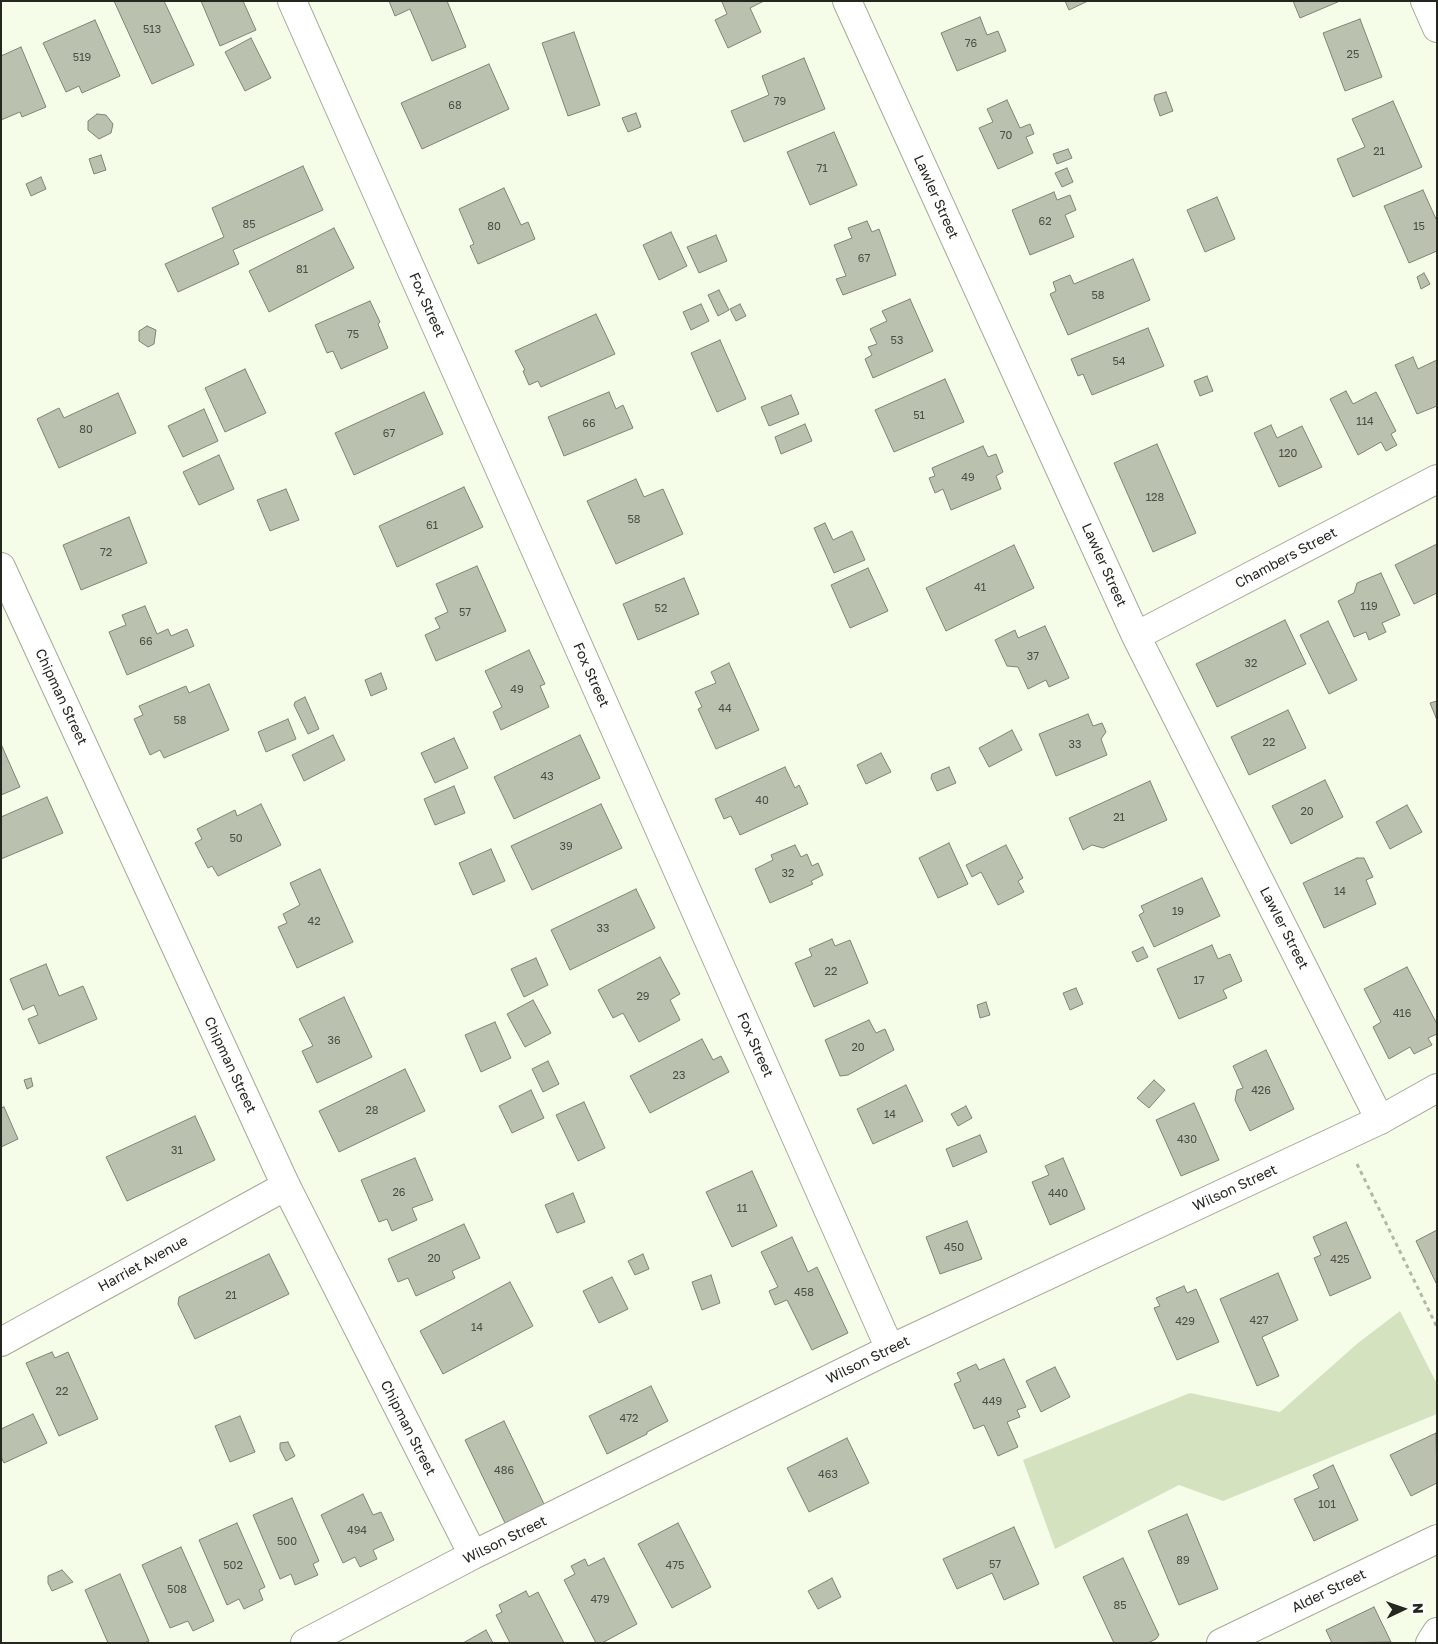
<!DOCTYPE html>
<style>
body{margin:0}
#map{position:relative;width:1438px;height:1644px;overflow:hidden;background:#f5fce8;font-family:"Golos Text",sans-serif}
canvas{display:block}
.frame{position:absolute;inset:0;border:2px solid #242720;pointer-events:none}
.north{position:absolute;left:1378px;top:1584px;width:50px;height:50px;-webkit-text-stroke:4px #fff;paint-order:stroke;rotate:87deg;font-size:14px;font-weight:700;line-height:20px;text-align:center;color:#242720}
.north::after{content:'';display:block;margin:auto;width:18px;height:22px;background:#242720;clip-path:polygon(50% 0,100% 100%,50% 72%,0 100%)}
</style>
<div id="map">
<canvas width="1438" height="1644"></canvas>
<div class="frame"></div>
<div class="north">N</div>
</div>
<script>
const ctx = document.querySelector('canvas').getContext('2d');
ctx.lineJoin = 'round';
function fill(path, color) { ctx.fillStyle = color; ctx.fill(path, 'evenodd'); }
const poly = rows => new Path2D(rows.map(r => 'M' + r).join(''));
function stroke(path, color, width, dash) { ctx.strokeStyle = color; ctx.lineWidth = width; ctx.lineCap = dash ? 'butt' : 'round'; ctx.setLineDash(dash || []); ctx.stroke(path); }
function write(font, color, halo, rows, align = 'center') {
  ctx.font = font + ' "Golos Text",sans-serif'; ctx.lineWidth = 4.5; ctx.setLineDash([]); ctx.textBaseline = 'middle'; ctx.strokeStyle = halo; ctx.fillStyle = color; for (const [text, x, y, turn = 0] of rows) {
    ctx.save(); ctx.translate(x, y); ctx.rotate((+turn || 0) * Math.PI / 180); ctx.textAlign = isNaN(turn) ? turn : align; if (halo) ctx.strokeText(text, 0, 0); ctx.fillText(text, 0, 0); ctx.restore();
  }
}
const green = poly([
 [1400,1311,1437,1384,1437,1414,1223,1501,1179,1485,1055,1549,1023,1460,1190,1393,1280,1412,1358,1343]
]);
const building = poly([
 [114,1,164,1,194,65,152,84,114,1],
 [201,1,243,1,256,30,220,46,201,1],
 [389,1,447,1,466,47,432,61,410,9,395,16,389,1],
 [724,1,764,1,750,8,761,32,728,48,715,20,727,14,722,2,724,1],
 [1065,1,1088,1,1069,10,1065,1],
 [1293,1,1340,1,1300,18,1293,1],
 [980,17,987,35,998,31,1006,51,957,71,941,33,980,17],
 [1360,19,1382,77,1345,91,1323,33,1360,19],
 [95,20,120,76,82,93,79,86,66,92,43,43,95,20],
 [574,32,600,105,568,116,542,43,574,32],
 [251,38,271,78,245,91,225,52,251,38],
 [21,47,46,107,22,117,20,112,1,120,1,56,21,47],
 [804,58,825,109,744,142,731,111,769,95,762,76,804,58],
 [489,64,509,109,422,149,401,103,489,64],
 [1166,92,1173,111,1160,116,1154,99,1155,95,1166,92],
 [1007,100,1020,128,1030,124,1034,134,1026,137,1033,153,998,169,979,128,993,122,987,109,1007,100],
 [1393,101,1422,167,1353,197,1337,159,1365,147,1352,119,1393,101],
 [636,113,641,127,628,132,622,118,636,113],
 [97,114,106,115,113,124,111,133,99,139,88,130,88,121,97,114],
 [834,132,857,185,810,205,787,152,834,132],
 [1068,149,1072,158,1057,164,1053,154,1068,149],
 [101,155,106,170,94,174,89,159,101,155],
 [303,166,323,210,233,250,239,264,178,292,165,264,224,237,212,208,303,166],
 [1067,168,1073,182,1062,187,1055,173,1067,168],
 [41,177,46,189,31,196,26,184,41,177],
 [504,188,521,225,528,222,535,239,478,264,470,246,474,244,459,209,504,188],
 [1423,190,1436,219,1437,219,1437,251,1409,263,1384,206,1423,190],
 [1054,192,1057,200,1070,195,1076,210,1065,215,1074,237,1030,255,1012,210,1054,192],
 [1217,197,1235,239,1205,252,1187,210,1217,197],
 [867,221,872,232,879,229,896,275,843,295,836,279,846,276,834,245,852,238,848,228,867,221],
 [334,228,354,268,269,312,249,271,334,228],
 [671,232,687,266,659,280,643,245,671,232],
 [716,235,727,261,699,273,687,247,716,235],
 [1133,259,1150,300,1068,335,1050,294,1056,291,1053,282,1070,275,1074,284,1133,259],
 [1424,273,1430,284,1421,289,1417,277,1424,273],
 [719,290,729,310,718,316,708,295,719,290],
 [910,299,933,351,873,378,865,359,872,355,868,347,877,344,870,329,887,321,882,311,910,299],
 [370,301,380,322,378,324,388,348,341,369,333,351,327,353,315,325,370,301],
 [701,304,709,321,691,330,683,312,701,304],
 [740,304,746,316,736,321,730,309,740,304],
 [596,314,615,354,541,387,538,381,529,385,523,371,525,370,515,351,596,314],
 [147,326,156,330,154,344,148,347,139,341,139,331,147,326],
 [1148,328,1164,366,1092,395,1083,374,1078,376,1071,359,1148,328],
 [720,340,746,399,717,412,691,353,720,340],
 [1413,357,1418,369,1437,360,1437,406,1417,414,1395,365,1413,357],
 [245,369,266,413,225,432,205,388,245,369],
 [1207,376,1213,391,1200,396,1194,381,1207,376],
 [945,379,964,422,894,452,875,410,945,379],
 [1346,391,1353,404,1376,392,1396,431,1391,434,1397,445,1386,451,1381,442,1358,455,1330,399,1346,391],
 [424,392,443,434,354,475,335,433,424,392],
 [609,392,616,409,623,405,633,428,564,456,548,417,609,392],
 [118,393,136,433,59,468,37,419,59,408,64,418,118,393],
 [791,395,799,414,769,426,761,407,791,395],
 [204,409,218,441,183,457,168,426,204,409],
 [805,424,812,441,781,454,775,437,805,424],
 [1271,425,1277,438,1302,426,1322,467,1279,487,1254,433,1271,425],
 [1157,444,1196,533,1153,552,1114,463,1157,444],
 [983,446,988,457,996,454,1003,472,996,476,1001,489,951,510,943,489,935,493,929,478,935,476,932,468,983,446],
 [219,455,234,489,199,505,183,472,219,455],
 [636,479,644,497,663,489,683,534,616,564,587,501,636,479],
 [464,487,483,527,397,567,379,526,464,487],
 [286,489,299,520,270,531,257,500,286,489],
 [129,517,147,563,81,590,63,545,129,517],
 [825,523,833,540,852,531,865,560,834,573,814,528,825,523],
 [1437,544,1437,593,1414,604,1395,565,1437,544],
 [1014,545,1034,588,946,631,926,588,1014,545],
 [477,566,506,631,436,661,425,635,440,628,435,618,448,612,436,584,477,566],
 [868,568,888,611,850,628,831,585,868,568],
 [1381,573,1400,615,1382,623,1386,632,1369,640,1366,632,1354,637,1338,601,1354,593,1357,583,1381,573],
 [684,578,699,614,638,640,623,604,684,578],
 [145,606,157,634,168,629,171,636,187,629,194,646,127,675,109,632,126,625,122,615,145,606],
 [1285,620,1306,664,1217,707,1196,664,1285,620],
 [1328,621,1357,680,1329,694,1300,635,1328,621],
 [1045,626,1069,678,1049,687,1046,680,1028,689,1018,667,1007,666,995,640,1015,630,1018,638,1045,626],
 [529,650,545,684,540,686,549,707,501,730,493,712,502,707,485,671,529,650],
 [729,663,759,730,716,749,698,709,702,707,695,692,716,683,711,672,729,663],
 [381,673,387,689,371,696,365,680,381,673],
 [209,684,229,730,164,758,160,750,150,755,134,719,143,715,139,706,186,686,189,693,209,684],
 [305,697,319,729,308,734,294,705,295,702,305,697],
 [1437,701,1437,720,1430,703,1437,701],
 [1288,710,1306,748,1249,775,1231,737,1288,710],
 [1088,714,1093,726,1102,723,1106,732,1101,739,1107,755,1056,776,1039,734,1088,714],
 [288,719,296,739,266,752,258,732,288,719],
 [1012,730,1022,750,989,767,979,748,1012,730],
 [333,735,345,760,304,781,292,755,333,735],
 [580,735,600,778,514,819,494,777,580,735],
 [454,738,468,768,435,783,421,753,454,738],
 [1,744,20,787,1,795,1,744],
 [881,753,891,772,866,784,857,765,881,753],
 [785,767,795,788,799,785,808,804,740,835,731,816,724,819,715,799,785,767],
 [949,767,956,783,937,791,931,778,932,774,949,767],
 [1325,780,1343,817,1291,844,1272,806,1325,780],
 [1150,781,1167,820,1103,848,1092,845,1083,850,1069,818,1150,781],
 [454,786,465,813,435,825,424,799,454,786],
 [47,797,63,833,1,859,1,817,47,797],
 [261,804,281,845,218,876,212,866,208,868,195,843,202,839,197,829,235,810,237,816,261,804],
 [601,804,622,848,532,890,511,846,601,804],
 [1407,805,1422,832,1390,849,1376,822,1407,805],
 [949,843,968,884,938,898,919,858,949,843],
 [795,845,801,857,807,854,812,866,818,863,823,875,811,881,813,884,770,903,755,869,773,860,771,855,795,845],
 [1006,845,1023,878,1018,881,1024,892,998,905,981,872,972,877,966,865,1006,845],
 [491,849,505,881,473,895,459,863,491,849],
 [1357,858,1364,858,1373,877,1366,880,1376,904,1324,928,1303,883,1357,858],
 [320,869,353,942,297,968,278,927,287,923,283,914,300,905,290,883,320,869],
 [1202,878,1220,916,1154,947,1139,915,1144,912,1141,906,1202,878],
 [636,889,655,928,570,970,551,930,636,889],
 [832,939,835,946,850,940,868,983,814,1007,795,963,812,956,809,949,832,939],
 [1212,945,1218,959,1230,954,1242,981,1223,990,1227,998,1179,1019,1157,969,1212,945],
 [1143,947,1148,957,1137,962,1132,952,1143,947],
 [660,957,680,994,670,1000,680,1020,639,1042,623,1013,613,1018,598,990,660,957],
 [536,958,548,985,524,997,511,969,536,958],
 [46,964,59,996,83,986,97,1019,39,1044,28,1019,38,1015,34,1005,23,1010,10,979,46,964],
 [1407,967,1437,1024,1437,1034,1428,1038,1432,1045,1414,1054,1410,1047,1389,1059,1373,1027,1381,1022,1364,989,1407,967],
 [1076,988,1083,1004,1070,1010,1063,993,1076,988],
 [344,997,372,1057,317,1083,302,1051,313,1046,299,1019,344,997],
 [533,1000,551,1033,525,1047,507,1014,533,1000],
 [986,1002,990,1015,980,1018,977,1005,986,1002],
 [869,1020,876,1033,885,1029,894,1050,848,1075,840,1076,825,1040,869,1020],
 [495,1022,511,1058,481,1072,465,1035,495,1022],
 [702,1039,713,1060,721,1056,729,1072,650,1113,630,1076,702,1039],
 [1266,1050,1294,1109,1250,1131,1235,1100,1237,1090,1243,1088,1233,1066,1266,1050],
 [548,1061,559,1084,543,1092,532,1069,548,1061],
 [405,1069,425,1111,339,1152,319,1111,405,1069],
 [31,1078,33,1086,27,1089,24,1080,31,1078],
 [1154,1080,1165,1090,1149,1108,1137,1098,1154,1080],
 [906,1085,923,1121,873,1144,857,1109,906,1085],
 [531,1090,544,1118,512,1133,499,1106,531,1090],
 [584,1102,605,1148,578,1161,556,1115,584,1102],
 [1194,1103,1219,1160,1181,1176,1156,1120,1194,1103],
 [966,1106,972,1118,958,1126,951,1114,966,1106],
 [4,1107,18,1139,1,1147,1,1108,4,1107],
 [195,1116,215,1160,127,1201,106,1157,195,1116],
 [980,1135,987,1152,953,1167,946,1149,980,1135],
 [415,1158,433,1200,412,1208,417,1220,392,1231,387,1219,379,1222,361,1180,415,1158],
 [1063,1158,1085,1209,1050,1225,1032,1182,1049,1175,1045,1166,1063,1158],
 [752,1171,777,1226,732,1247,706,1192,752,1171],
 [573,1193,585,1222,557,1233,545,1205,573,1193],
 [967,1221,982,1259,940,1274,926,1237,967,1221],
 [1346,1222,1371,1278,1330,1296,1314,1258,1321,1255,1313,1237,1346,1222],
 [464,1224,480,1258,452,1271,455,1278,416,1296,408,1278,398,1282,388,1259,464,1224],
 [1437,1230,1437,1285,1416,1241,1437,1230],
 [792,1237,808,1272,817,1267,848,1333,812,1350,787,1300,775,1305,769,1291,778,1287,761,1252,792,1237],
 [269,1254,289,1294,195,1339,178,1304,179,1297,269,1254],
 [643,1254,649,1269,635,1275,628,1261,643,1254],
 [1278,1273,1298,1320,1262,1337,1279,1376,1257,1386,1220,1299,1278,1273],
 [711,1275,720,1303,702,1310,692,1282,711,1275],
 [612,1277,628,1309,599,1323,583,1291,612,1277],
 [510,1282,533,1326,443,1374,420,1331,510,1282],
 [1184,1286,1187,1293,1196,1289,1219,1342,1177,1360,1154,1308,1160,1306,1156,1298,1184,1286],
 [52,1352,55,1358,68,1352,98,1419,59,1436,26,1363,52,1352],
 [1004,1359,1026,1407,1017,1410,1020,1417,1007,1422,1018,1447,998,1456,984,1425,974,1429,954,1384,961,1381,957,1373,976,1364,979,1370,1004,1359],
 [1055,1367,1070,1397,1041,1412,1026,1381,1055,1367],
 [651,1386,668,1421,647,1432,647,1434,607,1454,589,1416,651,1386],
 [33,1414,47,1443,4,1463,1,1457,1,1429,33,1414],
 [240,1416,255,1452,230,1462,215,1426,240,1416],
 [504,1421,544,1504,505,1523,465,1440,504,1421],
 [1436,1433,1437,1483,1411,1496,1390,1455,1436,1433],
 [847,1438,869,1483,809,1512,787,1468,847,1438],
 [288,1442,295,1456,286,1461,280,1449,280,1443,288,1442],
 [1333,1465,1358,1520,1314,1541,1294,1499,1319,1488,1313,1475,1333,1465],
 [363,1494,373,1515,381,1512,394,1540,373,1550,377,1559,360,1567,355,1557,343,1563,321,1515,363,1494],
 [292,1498,319,1561,313,1564,318,1575,295,1585,291,1574,280,1579,253,1515,292,1498],
 [1187,1514,1218,1589,1179,1605,1148,1531,1187,1514],
 [237,1523,265,1587,259,1590,263,1600,244,1609,239,1599,227,1605,199,1540,237,1523],
 [678,1523,711,1587,672,1608,638,1544,678,1523],
 [1014,1527,1039,1584,1004,1600,992,1573,957,1589,943,1559,1014,1527],
 [181,1547,214,1621,193,1631,188,1621,170,1628,142,1565,181,1547],
 [604,1558,637,1624,602,1643,596,1643,564,1580,575,1574,571,1566,585,1559,588,1566,604,1558],
 [1123,1558,1159,1635,1156,1639,1148,1643,1114,1643,1083,1577,1123,1558],
 [62,1570,73,1582,52,1591,48,1583,48,1576,62,1570],
 [120,1574,149,1641,144,1643,108,1643,85,1590,120,1574],
 [832,1578,841,1597,818,1609,808,1591,832,1578],
 [526,1591,529,1597,538,1592,564,1643,510,1643,496,1615,502,1612,499,1605,526,1591],
 [1374,1607,1391,1642,1332,1643,1326,1630,1374,1607],
 [486,1630,493,1643,463,1643,486,1630]
]);
const path = poly([
 [1357,1164,1437,1327]
]);
const minor = poly([
 [292,1,890,1349],
 [847,1,1136,636,1380,1120],
 [1425,1,1437,28],
 [1136,636,1437,479],
 [1,1342,286,1186],
 [1221,1643,1437,1539],
 [1430,1643,1437,1632]
]);
const tertiary = poly([
 [1,567,286,1186,473,1555],
 [305,1643,473,1555,890,1349,1380,1120,1437,1088]
]);
const numberNames = [
 ["513",152,30],
 ["76",971,44],
 ["25",1353,55],
 ["519",82,58],
 ["79",780,102],
 ["68",455,106],
 ["70",1006,136],
 ["21",1379,152],
 ["71",822,169],
 ["62",1045,222],
 ["85",249,225],
 ["80",494,227],
 ["15",1419,227],
 ["67",864,259],
 ["81",302,270],
 ["58",1098,296],
 ["75",353,335],
 ["53",897,341],
 ["54",1119,362],
 ["51",919,416],
 ["114",1365,422],
 ["66",589,424],
 ["80",86,430],
 ["67",389,434],
 ["120",1288,454],
 ["49",968,478],
 ["128",1155,498],
 ["58",634,520],
 ["61",432,526],
 ["72",106,553],
 ["41",980,588],
 ["119",1369,607],
 ["52",661,609],
 ["57",465,613],
 ["66",146,642],
 ["37",1033,657],
 ["32",1251,664],
 ["49",517,690],
 ["44",725,709],
 ["58",180,721],
 ["22",1269,743],
 ["33",1075,745],
 ["43",547,777],
 ["40",762,801],
 ["20",1307,812],
 ["21",1119,818],
 ["50",236,839],
 ["39",566,847],
 ["32",788,874],
 ["14",1340,892],
 ["19",1178,912],
 ["42",314,922],
 ["33",603,929],
 ["22",831,972],
 ["17",1199,981],
 ["29",643,997],
 ["416",1402,1014],
 ["36",334,1041],
 ["20",858,1048],
 ["23",679,1076],
 ["426",1261,1091],
 ["28",372,1111],
 ["14",890,1115],
 ["430",1187,1140],
 ["31",177,1151],
 ["26",399,1193],
 ["440",1058,1194],
 ["11",742,1209],
 ["450",954,1248],
 ["20",434,1259],
 ["425",1340,1260],
 ["458",804,1293],
 ["21",231,1296],
 ["427",1259,1321],
 ["429",1185,1322],
 ["14",477,1328],
 ["22",62,1392],
 ["449",992,1402],
 ["472",629,1419],
 ["486",504,1471],
 ["463",828,1475],
 ["101",1327,1505],
 ["494",357,1531],
 ["500",287,1542],
 ["89",1183,1561],
 ["57",995,1565],
 ["502",233,1566],
 ["475",675,1566],
 ["508",177,1590],
 ["479",600,1600],
 ["85",1120,1606]
];
const streetNames = [
 ["Lawler Street",936,197,66],
 ["Fox Street",427,305,66],
 ["Chambers Street",1286,558,-28],
 ["Lawler Street",1104,565,66],
 ["Fox Street",591,675,66],
 ["Chipman Street",61,697,65],
 ["Lawler Street",1284,928,63],
 ["Fox Street",755,1045,66],
 ["Chipman Street",230,1065,65],
 ["Wilson Street",1235,1188,-25],
 ["Harriet Avenue",143,1264,-29],
 ["Wilson Street",868,1360,-26],
 ["Chipman Street",408,1428,63],
 ["Wilson Street",505,1540,-26],
 ["Alder Street",1329,1591,-26]
];
fill(green, '#d5e2bf');
fill(building, '#bac1ae');
stroke(building, '#7e8573', 1);
stroke(minor, '#a3aa97', 30);
stroke(tertiary, '#a3aa97', 30);
stroke(path, '#b2b7a8', 3, [4, 4]);
stroke(minor, '#fff', 28);
stroke(tertiary, '#fff', 28);
write('11px', '#4a4e44', null, numberNames);
write('14px', '#242720', '#fff', streetNames);
</script>
